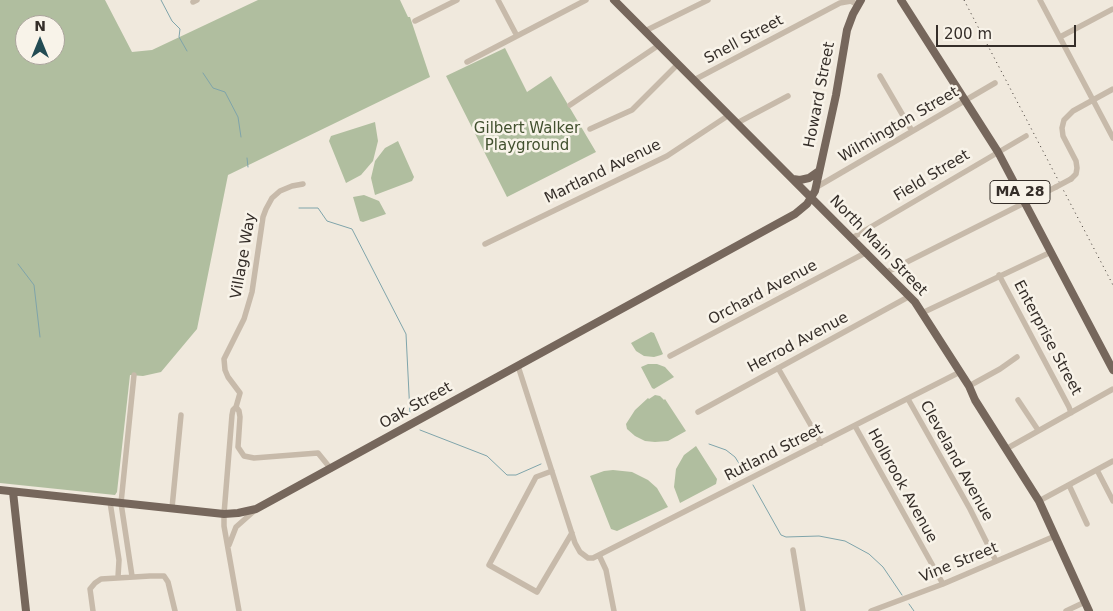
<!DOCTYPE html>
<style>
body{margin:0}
#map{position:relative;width:1113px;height:611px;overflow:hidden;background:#f0e9dd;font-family:"DejaVu Sans",sans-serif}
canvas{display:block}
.north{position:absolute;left:15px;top:15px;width:50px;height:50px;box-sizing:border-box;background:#f8f3e9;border:1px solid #aaa49c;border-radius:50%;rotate:0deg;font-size:14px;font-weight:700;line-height:20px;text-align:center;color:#352e29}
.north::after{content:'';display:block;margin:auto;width:18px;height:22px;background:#234b53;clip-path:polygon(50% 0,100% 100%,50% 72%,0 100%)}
.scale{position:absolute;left:936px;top:25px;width:140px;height:22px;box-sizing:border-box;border:2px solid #352e29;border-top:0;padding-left:6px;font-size:15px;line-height:18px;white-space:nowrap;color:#352e29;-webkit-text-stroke:4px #f8f3e9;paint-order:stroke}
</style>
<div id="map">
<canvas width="1113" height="611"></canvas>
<div class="north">N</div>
<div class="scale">200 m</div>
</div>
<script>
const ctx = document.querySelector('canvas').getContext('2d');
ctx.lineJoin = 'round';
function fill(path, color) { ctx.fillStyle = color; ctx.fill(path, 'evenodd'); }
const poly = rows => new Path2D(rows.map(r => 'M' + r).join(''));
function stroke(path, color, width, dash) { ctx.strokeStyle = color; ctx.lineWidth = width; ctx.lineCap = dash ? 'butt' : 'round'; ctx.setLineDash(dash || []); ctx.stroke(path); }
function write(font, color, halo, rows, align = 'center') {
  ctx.font = font + ' "DejaVu Sans",sans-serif'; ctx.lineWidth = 5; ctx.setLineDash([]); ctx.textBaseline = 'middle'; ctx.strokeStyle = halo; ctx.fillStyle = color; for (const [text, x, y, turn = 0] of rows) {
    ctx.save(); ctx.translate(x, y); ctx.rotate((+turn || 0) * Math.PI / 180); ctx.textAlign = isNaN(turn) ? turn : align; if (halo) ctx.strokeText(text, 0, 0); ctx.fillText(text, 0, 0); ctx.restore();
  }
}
const green = poly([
 [0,0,105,0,132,52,152,50,258,0,400,0,408,17,410,17,430,77,228,175,197,329,161,372,143,376,130,375,117,492,115,495,0,483],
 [25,25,55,25,55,55,25,55],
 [505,48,527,92,551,76,596,152,507,197,446,76],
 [375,122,378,141,373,161,361,175,346,183,329,141,331,136],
 [398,141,414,177,412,181,375,195,371,178,375,161,385,148],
 [364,195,379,201,386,214,363,222,360,221,353,197],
 [651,332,654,333,663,354,661,355,654,357,644,356,636,351,631,343],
 [648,364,657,364,665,367,674,377,654,389,652,388,641,367],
 [655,395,660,396,664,400,665,399,686,431,668,441,655,442,645,441,635,436,627,429,626,424,635,410,648,398,649,399],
 [696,446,717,479,716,484,680,503,674,487,676,469,684,455],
 [613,470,632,472,648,480,657,488,668,507,617,531,611,529,590,476,604,471]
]);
const stream = poly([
 [161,0,172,21,180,29,179,37,187,51],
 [203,73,213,88,225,92,238,117,241,137],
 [247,158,248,167],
 [299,208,318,208,327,221,352,229,406,334,410,414],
 [18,264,34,285,40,337],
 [420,430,487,456,507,475,516,475,541,464],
 [709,444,726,450,735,457,745,473],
 [753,485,781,535,786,537,819,536,845,541,869,554,883,567,902,595],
 [909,604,914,611]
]);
const minor = poly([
 [498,0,517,36],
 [1040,0,1113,138],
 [193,2,197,0],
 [415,21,457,0],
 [645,31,708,0],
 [1060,37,1113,9],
 [467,62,586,0],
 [880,76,912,131],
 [694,80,840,3,851,1,858,5],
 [570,105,659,45],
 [737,123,788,96],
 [590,129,632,110,678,64],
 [1071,179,1076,174,1077,168,1076,161,1063,136,1062,128,1064,120,1073,111,1113,89],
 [815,188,995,83],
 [852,238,1026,136],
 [485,244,667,156,729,115],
 [887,272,1056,187],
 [999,275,1069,407,1071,413],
 [922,313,1051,252],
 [670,356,867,252],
 [518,366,575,543,580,552,588,558,593,558,960,372],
 [778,368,821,443],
 [969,386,1000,369,1017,357],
 [908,399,970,509,996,561],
 [1018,400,1038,430],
 [236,407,239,411,240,417,238,447,244,456,254,458,318,453,331,469],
 [698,412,910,296],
 [855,426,943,584],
 [1006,449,1113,389],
 [1097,470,1113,501],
 [552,471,536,477,489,565,537,592,572,533],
 [1069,485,1087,524],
 [1039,501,1113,461],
 [110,502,119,560,118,577],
 [172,508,181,415],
 [229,545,236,527,254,511],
 [793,550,803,611],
 [599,555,606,570,614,611],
 [132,576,121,503,134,375],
 [93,611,90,589,95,583,101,579,150,576,164,576,168,582,175,611],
 [239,611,224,526,224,514,232,415,233,410,236,407,240,393,228,377,225,370,224,359,244,319,252,292,263,217,266,209,272,198,280,191,292,186,303,184],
 [871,611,943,584,1055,536],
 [1066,611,1085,602]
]);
const major = poly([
 [614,0,915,302,969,386,975,400,1039,501,1089,611],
 [901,0,998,152,1113,370],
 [793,179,800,180,809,178,819,171],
 [0,490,224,514,238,513,256,509,795,214,807,204,815,191,836,95,847,30,853,14,861,0],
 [13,492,26,611]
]);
const rail = poly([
 [964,0,1113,285]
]);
const minorBridge = poly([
 [1056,187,1071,179]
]);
const shields = [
 [1020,192,60]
];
const shieldNames = [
 ["MA 28",1020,192]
];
const streetNames = [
 ["Snell Street",744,40,-28],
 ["Howard Street",820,95,-79],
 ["Wilmington Street",899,125,-30],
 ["Martland Avenue",603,172,-26],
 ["Field Street",932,176,-31],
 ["North Main Street",878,246,46],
 ["Village Way",244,256,-80],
 ["Orchard Avenue",763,293,-28],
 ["Enterprise Street",1047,338,62],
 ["Herrod Avenue",798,343,-28],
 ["Oak Street",416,406,-29],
 ["Rutland Street",774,453,-27],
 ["Cleveland Avenue",956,461,61],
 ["Holbrook Avenue",902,486,61],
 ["Vine Street",959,563,-22]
];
const parkNames = [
 ["Gilbert Walker",527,129],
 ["Playground",527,146]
];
fill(green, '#b0be9f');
stroke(stream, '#7fa4aa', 1);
stroke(minor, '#c7baaa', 5.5);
stroke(major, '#76675c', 8);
stroke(rail, '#352e29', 1, [1, 4]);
stroke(minorBridge, '#c7baaa', 5.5);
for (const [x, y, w] of shields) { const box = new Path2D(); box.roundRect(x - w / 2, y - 11.5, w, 23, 4); ctx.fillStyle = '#f8f3e9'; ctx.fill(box); stroke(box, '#352e29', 1); }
write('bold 14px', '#352e29', null, shieldNames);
write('15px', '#352e29', '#f8f3e9', streetNames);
write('15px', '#42512f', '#f8f3e9', parkNames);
</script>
